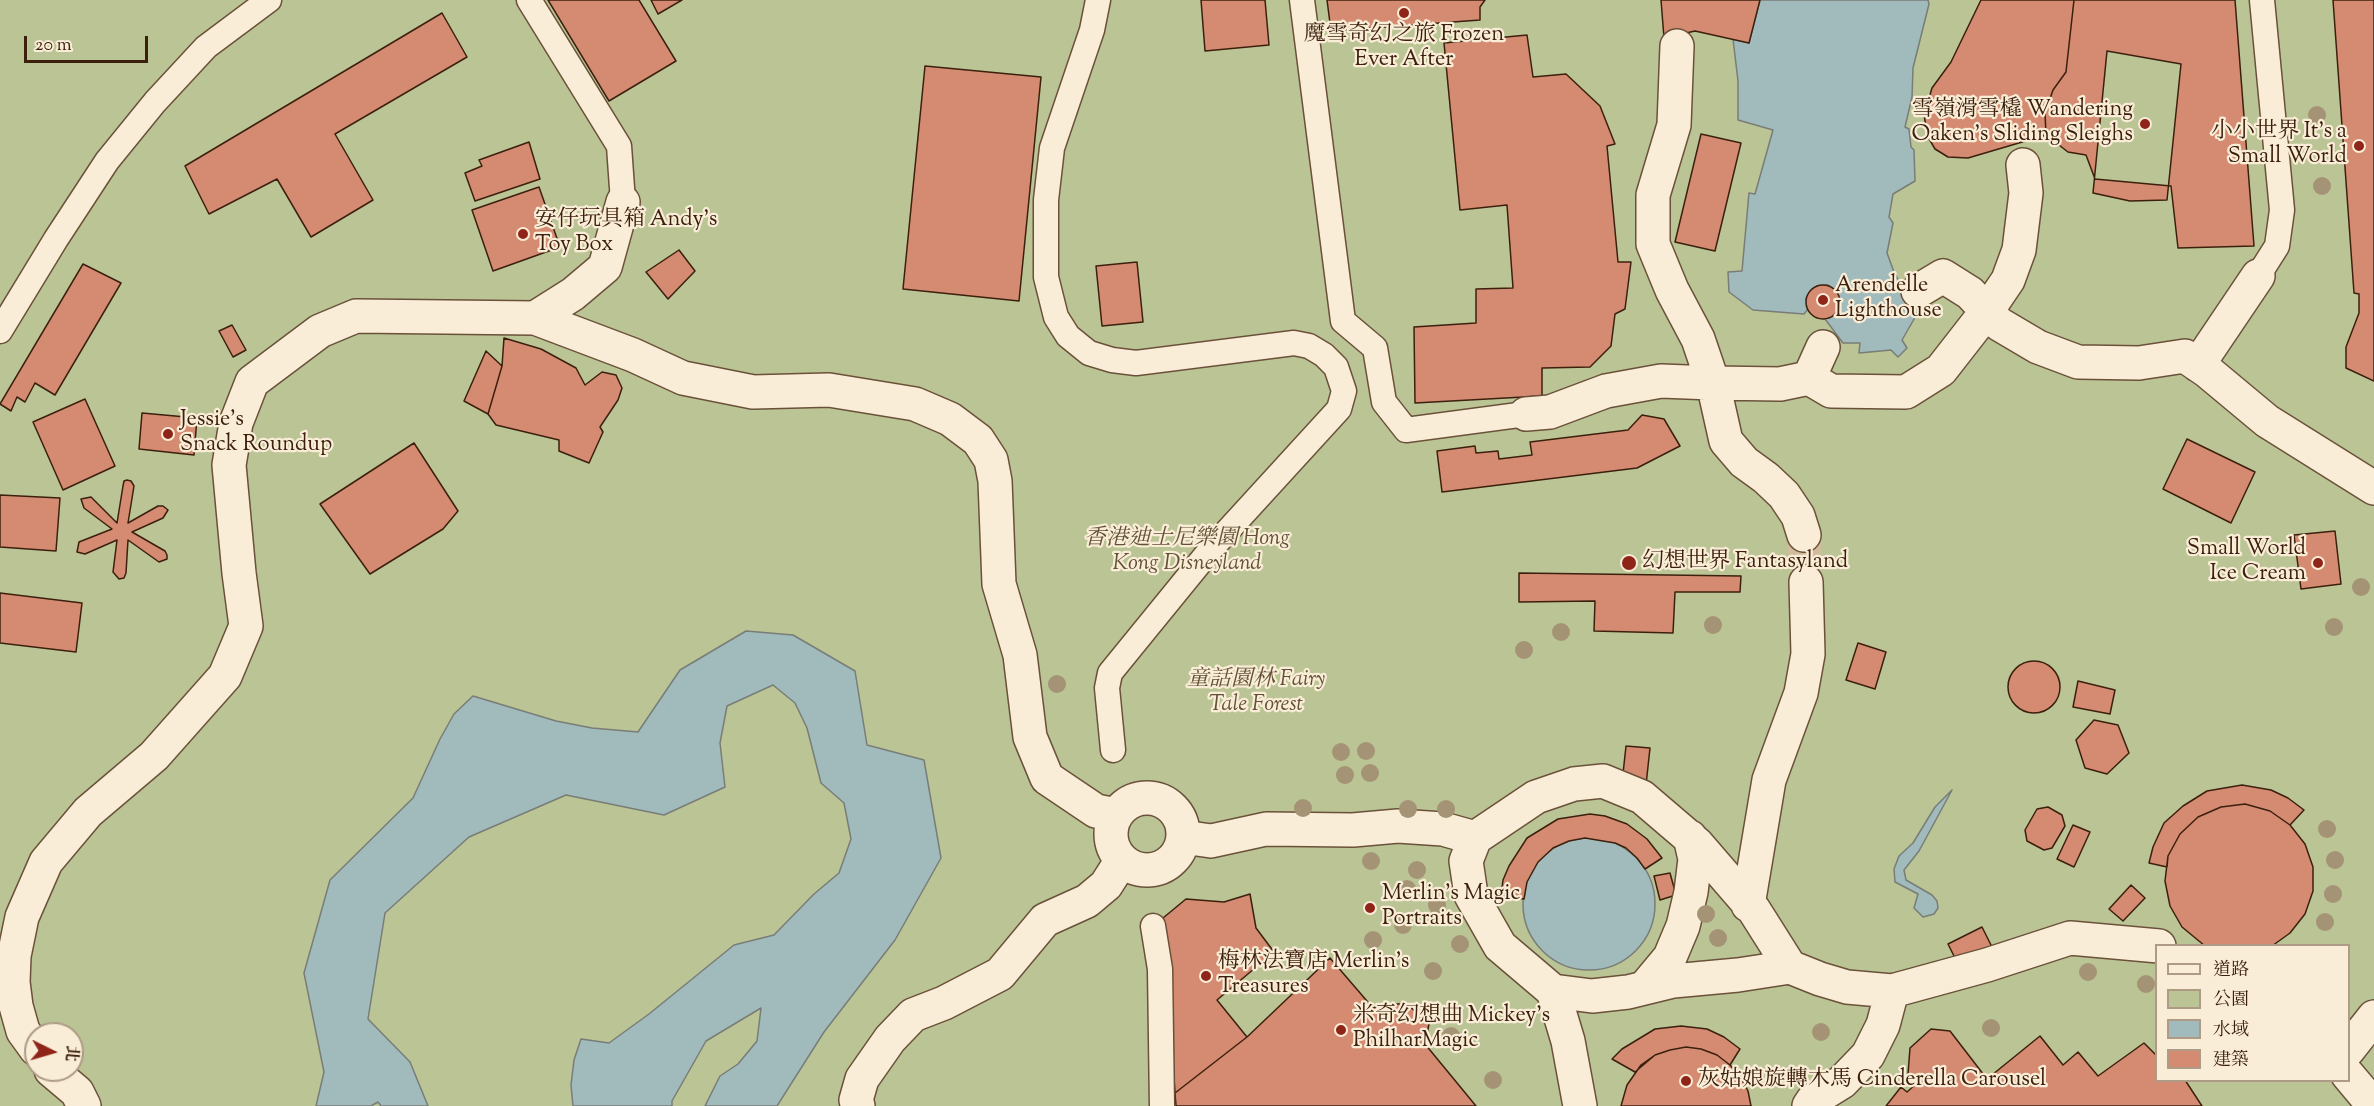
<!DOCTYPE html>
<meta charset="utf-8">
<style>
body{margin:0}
#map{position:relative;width:2374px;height:1106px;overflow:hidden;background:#f7e3c2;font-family:"Sorts Mill Goudy","Noto Serif TC",serif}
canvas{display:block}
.legend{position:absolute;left:2155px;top:944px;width:195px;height:138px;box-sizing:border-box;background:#faedd7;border:2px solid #ae9b86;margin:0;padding:8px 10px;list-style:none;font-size:18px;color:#3c200d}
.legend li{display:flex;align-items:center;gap:12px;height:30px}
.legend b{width:30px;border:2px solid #ae9b86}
.north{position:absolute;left:24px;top:1022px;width:60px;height:60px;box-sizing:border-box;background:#faedd7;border:2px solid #ae9b86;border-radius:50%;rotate:95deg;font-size:16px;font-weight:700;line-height:24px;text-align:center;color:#3c200d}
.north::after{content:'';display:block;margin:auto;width:21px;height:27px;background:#8f2418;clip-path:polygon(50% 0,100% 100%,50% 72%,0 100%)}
.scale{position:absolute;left:24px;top:36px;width:124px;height:27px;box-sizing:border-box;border:3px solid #3c200d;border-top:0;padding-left:8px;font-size:18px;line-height:21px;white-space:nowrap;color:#3c200d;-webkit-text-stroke:4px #faedd7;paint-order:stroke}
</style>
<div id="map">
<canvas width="2374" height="1106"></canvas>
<ul class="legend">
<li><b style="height:8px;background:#faedd7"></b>道路</li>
<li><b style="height:16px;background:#bac495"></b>公園</li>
<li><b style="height:16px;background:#a1bbbd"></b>水域</li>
<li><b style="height:16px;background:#d48b71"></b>建築</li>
</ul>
<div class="north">北</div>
<div class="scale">20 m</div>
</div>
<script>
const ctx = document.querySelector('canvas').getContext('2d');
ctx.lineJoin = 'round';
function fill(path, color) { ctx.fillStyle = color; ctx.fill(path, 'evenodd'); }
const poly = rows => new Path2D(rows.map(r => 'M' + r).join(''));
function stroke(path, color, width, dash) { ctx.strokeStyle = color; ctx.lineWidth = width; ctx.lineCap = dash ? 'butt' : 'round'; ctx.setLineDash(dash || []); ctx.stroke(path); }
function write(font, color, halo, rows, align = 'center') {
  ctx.font = font + ' "Sorts Mill Goudy","Noto Serif TC",serif'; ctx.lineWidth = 4.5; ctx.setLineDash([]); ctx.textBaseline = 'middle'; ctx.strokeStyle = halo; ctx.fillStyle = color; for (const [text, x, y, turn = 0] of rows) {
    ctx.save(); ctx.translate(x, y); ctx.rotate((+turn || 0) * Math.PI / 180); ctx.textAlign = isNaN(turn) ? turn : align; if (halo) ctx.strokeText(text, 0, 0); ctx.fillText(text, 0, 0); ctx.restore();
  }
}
const green = poly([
 [0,0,2374,0,2374,1106,0,1106],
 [2156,946,2348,946,2348,1080,2156,1080],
 [36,1034,72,1034,72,1070,36,1070]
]);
const water = poly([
 [1760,0,1928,0,1929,4,1913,68,1912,97,1905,127,1909,129,1911,147,1914,150,1915,181,1893,194,1889,217,1893,223,1887,253,1894,272,1917,314,1902,340,1907,348,1898,357,1891,350,1859,353,1860,343,1843,343,1825,319,1835,312,1840,303,1837,292,1828,285,1817,286,1812,289,1806,298,1808,309,1804,314,1753,310,1729,292,1728,272,1742,271,1749,193,1755,194,1773,130,1738,120,1738,81,1733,39,1749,43,1760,0],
 [746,631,793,635,855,671,867,745,924,760,941,858,895,940,824,1032,777,1106,705,1106,720,1076,738,1064,757,1041,761,1008,706,1041,672,1101,672,1106,573,1106,571,1085,574,1060,581,1039,609,1043,649,1014,734,945,774,935,814,894,839,873,851,839,844,803,821,783,807,728,795,703,773,685,727,706,720,743,725,787,664,815,566,795,469,837,385,913,368,1019,410,1062,428,1106,381,1106,378,1102,371,1106,316,1106,324,1072,304,973,330,880,413,798,440,739,454,714,473,696,556,721,592,728,638,732,680,670,746,631],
 [1952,790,1919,851,1904,870,1906,880,1932,895,1937,901,1938,908,1934,914,1923,917,1914,908,1918,894,1895,882,1894,869,1899,856,1913,843,1935,807,1952,790],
 '1523 904a66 66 0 1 1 132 0a66 66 0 1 1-132 0Z'
]);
const building = poly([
 [548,0,639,0,676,61,609,101,548,0],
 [651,0,682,0,658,14,651,0],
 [1201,0,1265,0,1269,45,1205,51,1201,0],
 [1327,0,1485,0,1480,7,1480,20,1331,31,1327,0],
 [1661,0,1760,0,1749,43,1695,31,1664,38,1661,0],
 [1981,0,2074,0,2066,72,2053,90,2045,113,2046,135,1968,158,1948,157,1935,149,1928,137,1924,115,1932,88,1951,62,1981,0],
 [2074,0,2235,0,2254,246,2178,248,2171,186,2095,179,2086,155,2068,152,2046,135,2045,113,2053,90,2066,72,2074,0],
 [2333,0,2374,0,2374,381,2346,368,2346,347,2359,313,2359,294,2354,293,2333,0],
 [442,13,467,57,335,134,373,200,311,237,277,179,209,214,185,166,442,13],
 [1527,35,1533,77,1566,74,1600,106,1615,144,1607,146,1618,262,1631,262,1625,309,1615,314,1611,346,1590,367,1542,368,1542,396,1415,403,1414,327,1476,323,1476,289,1513,288,1507,205,1460,210,1444,43,1527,35],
 [2107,51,2181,64,2167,200,2130,201,2093,193,2107,51],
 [925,66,1041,77,1019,301,903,289,925,66],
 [1701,134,1741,143,1715,251,1675,242,1701,134],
 [529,142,540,179,475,201,465,173,482,166,479,160,529,142],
 [539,187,560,247,493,271,472,210,539,187],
 [679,250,695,271,668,299,646,272,679,250],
 [1137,262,1143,322,1102,326,1096,266,1137,262],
 [83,264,121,283,55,395,35,383,25,402,17,397,11,411,0,404,83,264],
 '1806 302a17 17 0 1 1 34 0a17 17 0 1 1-34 0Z',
 [232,325,246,350,233,357,219,331,232,325],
 [504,338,541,349,576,368,585,385,602,372,616,375,622,388,618,400,600,427,603,432,589,463,559,451,559,440,496,425,488,414,502,366,504,338],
 [486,351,502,366,488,414,464,401,486,351],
 [85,399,115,466,63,490,33,422,85,399],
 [142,413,197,418,194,455,139,449,142,413],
 [1642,415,1664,419,1680,446,1637,468,1442,492,1437,451,1475,446,1476,453,1498,451,1499,459,1532,455,1530,442,1628,430,1642,415],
 [2187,439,2255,472,2231,523,2163,489,2187,439],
 [414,443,458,511,443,529,370,574,320,504,414,443],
 [127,480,131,481,134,486,128,523,158,506,163,506,168,510,163,518,132,532,165,551,167,555,167,559,159,562,128,540,126,573,124,578,119,579,113,572,117,540,85,554,77,552,79,542,112,529,84,508,81,499,91,497,117,523,123,486,124,481,127,480],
 [0,495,60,498,56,551,0,547,0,495],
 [2335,531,2341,584,2301,589,2294,535,2335,531],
 [1519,573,1741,576,1740,592,1675,592,1673,633,1594,631,1595,601,1519,602,1519,573],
 [0,593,82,603,76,652,0,643,0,593],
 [1858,643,1886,652,1875,689,1846,680,1858,643],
 '2008 687a26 26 0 1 1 52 0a26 26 0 1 1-52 0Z',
 [2078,681,2115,690,2110,714,2073,707,2078,681],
 [2094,720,2118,725,2129,753,2107,774,2085,768,2076,740,2094,720],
 [1626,746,1650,748,1646,785,1622,783,1626,746],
 [2242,785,2271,790,2288,798,2304,810,2290,825,2270,811,2245,804,2221,807,2198,817,2180,834,2168,856,2167,867,2149,863,2153,847,2164,823,2183,806,2207,791,2242,785],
 [2245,804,2270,811,2290,825,2305,844,2313,867,2313,891,2305,914,2290,933,2272,946,2205,946,2182,927,2170,906,2165,881,2168,856,2180,834,2198,817,2221,807,2245,804],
 [2048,807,2062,815,2065,826,2052,848,2044,850,2027,841,2025,830,2037,809,2048,807],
 [1590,814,1605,816,1627,824,1647,839,1662,858,1645,869,1637,858,1626,848,1615,843,1585,838,1569,841,1553,848,1538,862,1527,882,1524,899,1501,896,1503,880,1509,866,1527,838,1558,819,1590,814],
 [2073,825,2090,832,2074,867,2057,859,2073,825],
 [1670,873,1676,895,1660,900,1654,876,1670,873],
 [2131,885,2145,898,2123,921,2109,909,2131,885],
 [1250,894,1256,928,1274,952,1217,1000,1247,1037,1175,1093,1163,918,1186,899,1224,902,1250,894],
 [1982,927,1993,949,1959,966,1948,944,1982,927],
 [1330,958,1373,1008,1386,1004,1407,1004,1429,1024,1425,1044,1476,1106,1176,1106,1175,1093,1247,1037,1330,958],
 [1681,1026,1707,1029,1724,1037,1740,1049,1730,1065,1717,1055,1701,1049,1686,1047,1670,1050,1655,1055,1635,1072,1612,1059,1622,1049,1655,1029,1681,1026],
 [1931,1029,1950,1031,1987,1079,2040,1036,2063,1065,2078,1052,2098,1076,2144,1043,2156,1055,2156,1080,2185,1080,2202,1106,1886,1106,1901,1087,1907,1092,1916,1084,1908,1074,1910,1048,1931,1029],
 [1686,1047,1701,1049,1717,1055,1730,1065,1740,1076,1748,1091,1751,1106,1621,1106,1627,1085,1641,1065,1655,1055,1670,1050,1686,1047]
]);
const streetTunnel = poly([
 [1804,535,1806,582]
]);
const lane = poly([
 [529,0,619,146,623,202],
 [1098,0,1092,30,1052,148,1046,200,1046,277,1056,317,1068,336,1089,353,1112,360,1136,363,1294,343,1309,346,1324,355,1336,367,1344,391,1339,409,1211,549,1110,673,1107,688,1113,750],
 [1302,0,1343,321,1375,348,1384,402,1406,430,1526,414],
 [2258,276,2277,246,2282,210,2262,0],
 [0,331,56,239,107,161,155,102,206,47,269,0],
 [1153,926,1160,969,1162,1106]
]);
const street = poly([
 [1918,291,1943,276,1970,293,1999,324,2038,347,2078,362,2139,363,2185,356,2207,371,2267,421,2374,488],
 [535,318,573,294,605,267,623,202],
 [2198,365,2258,276],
 [1809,378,1831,391,1906,392,1941,370,1987,311,2008,280,2019,250,2026,193,2023,165],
 [1526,414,1550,412,1606,391,1661,381,1713,383,1698,339,1672,290,1653,244,1653,195,1674,125,1677,46],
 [1804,535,1798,516,1784,495,1766,478,1744,462,1726,441,1713,383,1780,384,1809,378,1823,347],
 '1111 834a36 36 0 1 1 72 0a36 36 0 1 1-72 0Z',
 [1183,837,1211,841,1266,829,1353,830,1398,826,1443,829,1475,838,1536,797,1574,784,1603,781,1642,797,1697,844,1754,910,1790,967,1820,979,1847,987,1892,991,1987,965,2070,938,2159,946],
 [1475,838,1466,861,1471,895,1500,946,1553,991,1568,1041,1580,1106],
 [1748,905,1769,780,1801,693,1808,654,1806,582],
 [1645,987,1670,957,1683,926,1691,892,1695,859,1690,837],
 [1553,991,1592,996,1628,992,1673,981,1738,975,1790,967],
 [36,1049,23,1031,16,1006,13,982,14,956,22,917,46,862,88,812,154,756,225,676,246,626,239,573,229,465,236,423,252,382,320,331,356,316,535,318,633,355,683,378,753,392,829,390,915,404,950,419,978,440,991,460,995,481,999,584,1020,655,1030,737,1047,778,1096,811,1116,815],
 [2348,1050,2374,1017],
 [51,1070,77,1092,84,1106],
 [2348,1075,2374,1106],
 [858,1106,856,1100,862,1079,890,1039,913,1015,944,1003,1000,974,1045,920,1087,901,1106,885,1122,860],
 [1809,1106,1813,1100,1842,1082,1868,1055,1883,1025,1892,991]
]);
const trees = [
 [2317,115],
 [2322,186],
 [2361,587],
 [1713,625],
 [2334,627],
 [1561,632],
 [1524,650],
 [1057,684],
 [1366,751],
 [1341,752],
 [1370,773],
 [1345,775],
 [1303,808],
 [1408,809],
 [1446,809],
 [2327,829],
 [2335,860],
 [1371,861],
 [1417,870],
 [1407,889],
 [2333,894],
 [1437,905],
 [1706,914],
 [2325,922],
 [1403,925],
 [1718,938],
 [1373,940],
 [1460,944],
 [1433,971],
 [2088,972],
 [2146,984],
 [1991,1028],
 [1821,1032],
 [1451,1036],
 [1493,1080]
];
const markers = [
 [1404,13,6,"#8f2418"],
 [2145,124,6,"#8f2418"],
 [2359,146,6,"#8f2418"],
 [523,234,6,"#8f2418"],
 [1823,300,6,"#8f2418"],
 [168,434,6,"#8f2418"],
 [1629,563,8,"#8f2418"],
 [2318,563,6,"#8f2418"],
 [1370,908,6,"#8f2418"],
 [1206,976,6,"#8f2418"],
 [1341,1030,6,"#8f2418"],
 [1686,1081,6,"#8f2418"]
];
const poiNames = [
 ["魔雪奇幻之旅 Frozen",1404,36,"center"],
 ["Ever After",1404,61,"center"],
 ["雪嶺滑雪橇 Wandering",2133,111,"right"],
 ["Oaken's Sliding Sleighs",2133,136,"right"],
 ["小小世界 It’s a",2347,133,"right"],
 ["Small World",2347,158,"right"],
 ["安仔玩具箱 Andy’s",535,221],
 ["Toy Box",535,246],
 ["Arendelle",1835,287],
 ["Lighthouse",1835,312],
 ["Jessie's",180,421],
 ["Snack Roundup",180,446],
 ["Small World",2306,550,"right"],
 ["Ice Cream",2306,575,"right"],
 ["幻想世界 Fantasyland",1642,563],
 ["Merlin’s Magic",1382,895],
 ["Portraits",1382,920],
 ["梅林法寶店 Merlin’s",1218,963],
 ["Treasures",1218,988],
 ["米奇幻想曲 Mickey's",1353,1017],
 ["PhilharMagic",1353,1042],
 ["灰姑娘旋轉木馬 Cinderella Carousel",1698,1081]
];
const parkNames = [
 ["香港迪士尼樂園 Hong",1187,540],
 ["Kong Disneyland",1187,565],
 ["童話園林 Fairy",1256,681],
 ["Tale Forest",1256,706]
];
fill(green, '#bac495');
fill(water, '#a1bbbd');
stroke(water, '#797d77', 1.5);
fill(building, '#d48b71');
stroke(building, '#3c200d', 1.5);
stroke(streetTunnel, '#d2bc9e', 33, [33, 16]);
stroke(lane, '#6b513a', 27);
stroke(street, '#6b513a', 36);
stroke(lane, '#faedd7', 24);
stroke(street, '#faedd7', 33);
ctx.fillStyle = '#a59375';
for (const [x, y] of trees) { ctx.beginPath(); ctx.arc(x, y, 9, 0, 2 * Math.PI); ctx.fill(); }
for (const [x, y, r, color] of markers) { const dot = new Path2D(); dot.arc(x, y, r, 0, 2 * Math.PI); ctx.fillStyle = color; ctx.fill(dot); stroke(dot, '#faedd7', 2); }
write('22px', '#3c200d', '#faedd7', poiNames, 'left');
write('italic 22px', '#625136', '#faedd7', parkNames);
</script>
